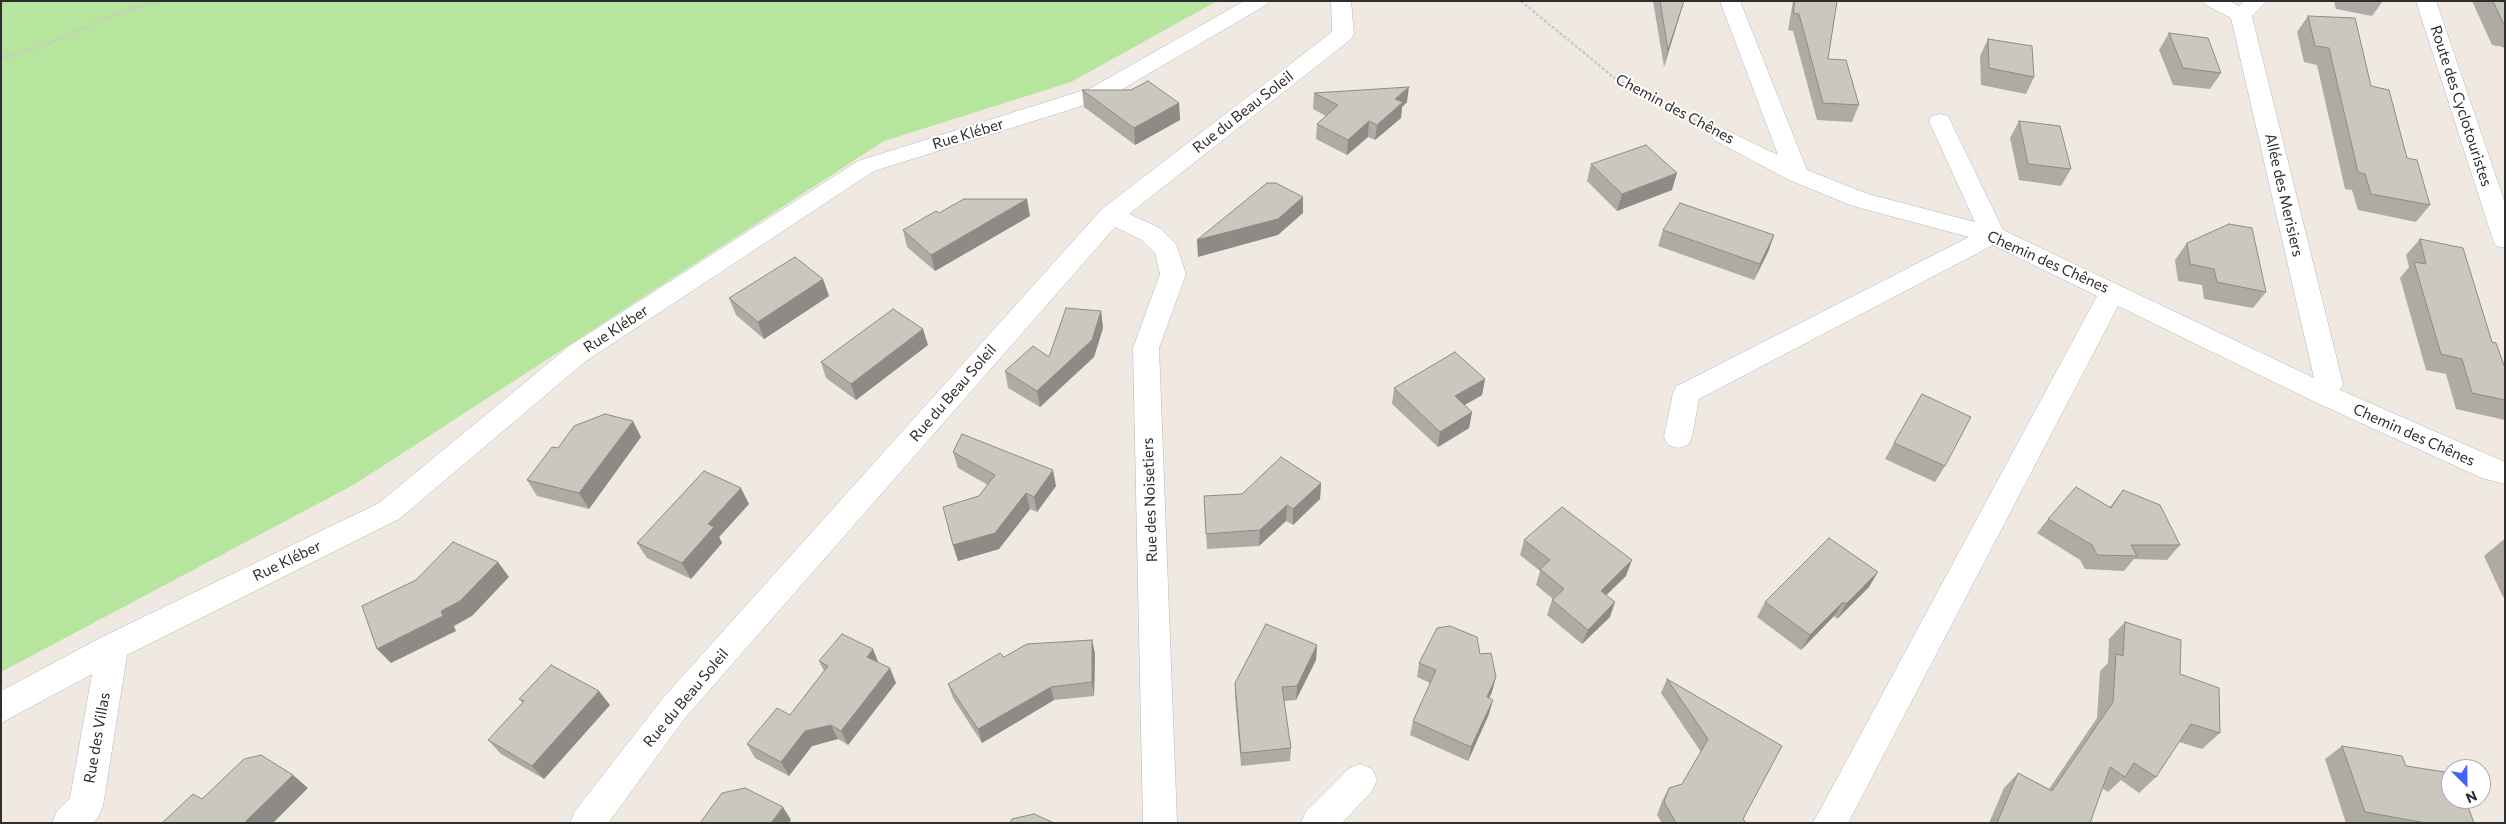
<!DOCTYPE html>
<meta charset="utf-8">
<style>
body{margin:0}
#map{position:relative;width:2506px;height:824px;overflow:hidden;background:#efe9e1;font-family:Commissioner,sans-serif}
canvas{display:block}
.frame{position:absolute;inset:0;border:2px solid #2e2e2e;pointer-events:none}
.north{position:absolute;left:2441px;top:759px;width:50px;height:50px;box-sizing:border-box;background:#fff;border:1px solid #ababab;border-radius:50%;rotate:157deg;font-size:14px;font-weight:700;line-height:20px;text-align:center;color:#2e2e2e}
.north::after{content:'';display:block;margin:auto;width:18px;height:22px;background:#4264fb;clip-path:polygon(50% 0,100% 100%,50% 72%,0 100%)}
</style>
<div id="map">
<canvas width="2506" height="824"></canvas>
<div class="frame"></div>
<div class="north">N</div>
</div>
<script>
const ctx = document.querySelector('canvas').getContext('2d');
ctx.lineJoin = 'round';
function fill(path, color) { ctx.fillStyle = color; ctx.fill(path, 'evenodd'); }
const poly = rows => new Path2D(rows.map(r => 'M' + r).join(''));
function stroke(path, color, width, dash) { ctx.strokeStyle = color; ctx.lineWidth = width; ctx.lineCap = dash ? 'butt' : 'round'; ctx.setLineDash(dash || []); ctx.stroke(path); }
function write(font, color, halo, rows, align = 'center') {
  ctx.font = font + ' Commissioner,sans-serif'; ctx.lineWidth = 4; ctx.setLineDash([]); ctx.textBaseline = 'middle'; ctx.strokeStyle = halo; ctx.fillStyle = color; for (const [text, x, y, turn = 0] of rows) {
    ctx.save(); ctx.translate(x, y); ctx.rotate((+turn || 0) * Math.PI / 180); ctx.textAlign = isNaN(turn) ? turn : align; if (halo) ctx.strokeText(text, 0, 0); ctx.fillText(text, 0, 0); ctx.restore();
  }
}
const green = poly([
 [1,1,1217,1,1071,82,884,141,355,484,1,672]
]);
const path = poly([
 [1521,1,1617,80,1697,122],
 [1,59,48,44,104,19,157,1]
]);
const street = poly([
 [1244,1,1269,1,1266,5,1107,98,874,171,586,361,399,519,127,655,103,806,98,817,93,823,52,823,57,811,70,798,92,674,1,723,1,691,102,637,379,503,568,347,858,161,1091,88,1244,1],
 [1331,1,1351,1,1354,34,1351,39,1129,214,1160,228,1176,244,1186,274,1159,348,1177,823,1143,823,1133,348,1160,274,1155,253,1142,240,1115,227,685,718,608,823,570,823,575,811,663,698,1102,209,1332,32,1331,1],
 [1720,1,1740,1,1807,170,1868,194,1975,222,1929,121,1932,116,1940,114,1948,116,2003,230,2314,378,2231,18,2206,5,2203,1,2230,1,2239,6,2244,1,2267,1,2252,16,2343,384,2340,390,2505,462,2505,484,2482,478,2315,402,2118,306,1848,823,1813,823,2097,296,1993,245,1699,399,1692,437,1688,445,1678,448,1668,445,1664,437,1673,393,1677,386,1969,237,1853,206,1789,180,1714,140,1711,135,1714,130,1722,128,1778,155,1720,1],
 [1360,764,1372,769,1377,780,1372,791,1342,823,1301,823,1306,811,1348,769,1360,764]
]);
const secondary = poly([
 [2416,1,2436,1,2505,203,2505,248,2496,246,2493,240,2416,1]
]);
const wall = poly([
 [1653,1,1684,1,1664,67],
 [1793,1,1837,1,1828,59,1859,105,1852,122,1817,120,1793,31,1788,30],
 [2334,1,2383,1,2372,16,2336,9],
 [2472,1,2505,1,2505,51,2503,47,2492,45],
 [2308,16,2371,86,2430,205,2416,222,2358,210,2352,190,2345,189,2317,65,2304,62,2297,32],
 [2169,33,2221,73,2210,89,2173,85,2159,50],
 [1988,39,2034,77,2026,94,1981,85,1980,56],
 [1082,90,1179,103,1180,120,1135,145,1084,107],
 [1314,93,1407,102,1402,107,1401,118,1375,140,1368,137,1347,155,1316,139,1317,124,1326,116,1313,109],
 [2019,121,2071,169,2061,186,2019,180,2010,138],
 [1591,164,1672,190,1617,211,1587,181],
 [939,213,1030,216,935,271,907,247,903,230],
 [1663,230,1774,235,1768,252,1754,280,1658,246],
 [2420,239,2492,342,2505,368,2505,420,2456,409,2446,374,2426,370,2400,278,2409,267,2406,255],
 [2187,243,2266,292,2253,308,2204,299,2202,285,2178,281,2175,260],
 [829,296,764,339,736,315,729,298],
 [1101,311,1103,328,1094,357,1040,407,1008,388,1005,371,1049,357],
 [928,345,856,400,826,378,821,362],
 [1485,379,1482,395,1465,405,1472,412,1469,428,1438,447,1392,404,1394,388],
 [1922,394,1945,466,1935,482,1885,459],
 [641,437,589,509,537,496,527,480],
 [953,452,1056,486,1037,512,1030,509,999,549,958,561,953,545,979,496,988,485,958,468],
 [1321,483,1320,499,1293,525,1286,521,1259,546,1207,549,1205,512,1242,494],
 [2123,490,2180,545,2167,560,2134,559,2124,571,2085,569,2080,560,2037,533,2048,519,2110,507],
 [749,504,719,537,722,543,691,579,647,558,637,543],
 [1524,540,1626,576,1606,595,1610,617,1582,644,1547,615,1552,600,1553,599,1536,585,1540,571,1520,555],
 [2503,540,2505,540,2505,597,2503,597,2484,556],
 [1869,587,1837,619,1834,616,1801,650,1757,617,1765,602],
 [2125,622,2180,674,2220,733,2202,749,2179,742,2156,777,2139,793,2121,780,2108,792,2102,788,2090,823,1989,823,2004,788,2018,773,2049,789,2097,718,2100,671,2108,663,2109,639],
 [1092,640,1095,654,1094,696,1054,700,982,743,953,698,948,684,1004,657],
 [1317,645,1316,660,1296,700,1284,701,1291,748,1290,761,1241,766,1235,697,1235,683],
 [1480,654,1492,692,1489,698,1489,714,1468,761,1410,735,1413,721,1430,683,1417,677,1419,663],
 [819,661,878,662,896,683,848,745,838,739,812,746,789,776,755,758,747,744,790,715,824,671],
 [1667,679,1782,746,1743,819,1746,823,1662,823,1657,815,1662,801,1669,788,1682,784,1701,752,1661,693],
 [519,699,610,705,544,779,501,754,488,740,523,703],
 [2342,746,2406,766,2474,823,2346,823,2325,759]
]);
const shadedWall = poly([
 [1684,1,1664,67,1668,50],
 [1409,87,1407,102,1402,107,1401,118,1375,140,1377,125,1395,99],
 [1179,103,1180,120,1135,145,1134,128],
 [1369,121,1368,137,1347,155,1348,140],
 [1677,173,1672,190,1617,211,1622,194],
 [1303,197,1303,213,1278,235,1198,257,1197,240],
 [1027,199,1030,216,935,271,931,255],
 [1774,235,1768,252,1754,280,1760,264],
 [823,279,829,296,764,339,758,322],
 [1101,311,1103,328,1094,357,1040,407,1037,391],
 [923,329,928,345,856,400,851,384],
 [1485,379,1482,395,1452,412,1455,396],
 [1472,412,1469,428,1438,447,1440,432],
 [633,421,641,437,589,509,579,493],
 [1053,470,1056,486,1037,512,1034,497],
 [1321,483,1320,499,1293,525,1293,509],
 [741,488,749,504,719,537,722,543,691,579,682,563,708,524],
 [1026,493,1030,509,999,549,958,561,953,545],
 [1287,505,1286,521,1259,546,1260,530],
 [1632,560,1626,576,1595,606,1601,591],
 [498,562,509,577,472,616,454,626,456,631,391,663,377,649,441,611],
 [1878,572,1869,587,1837,619,1846,604],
 [1615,602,1610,617,1582,644,1588,630],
 [1843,602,1834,616,1801,650,1810,635],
 [1092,640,1095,654,1094,696,1092,682],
 [1317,645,1316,660,1296,700,1297,686],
 [873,649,879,664,867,657],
 [890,668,896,683,848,745,841,731],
 [1496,677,1492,692,1483,711,1487,697],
 [1051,687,1054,700,982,743,978,729],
 [599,691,610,705,544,779,532,766],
 [1493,700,1489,714,1468,761,1471,747],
 [831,725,838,739,812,746,789,776,781,762,805,731],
 [293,775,308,788,273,823,244,823],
 [783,807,791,820,789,823,771,823]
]);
const building = poly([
 [1660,1,1684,1,1668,50,1660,1],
 [1795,1,1837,1,1828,59,1846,60,1859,105,1823,103,1799,14,1793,13,1795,1],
 [2493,1,2505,1,2505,27,2493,1],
 [2308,16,2355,18,2371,86,2389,90,2407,158,2417,160,2430,205,2371,194,2365,174,2358,172,2329,48,2315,46,2308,16],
 [2169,33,2208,38,2221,73,2183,68,2169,33],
 [1988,39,2032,46,2034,77,1989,68,1988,39],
 [1148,81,1179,103,1134,128,1082,90,1131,90,1148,81],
 [1409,87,1395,99,1403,102,1377,125,1369,121,1348,140,1317,124,1338,105,1314,93,1409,87],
 [2019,121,2060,126,2071,169,2028,164,2019,121],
 [1646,145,1677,173,1622,194,1591,164,1646,145],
 [1267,183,1276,183,1303,197,1278,219,1197,240,1267,183],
 [964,199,1027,199,931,255,903,230,936,211,939,213,964,199],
 [1680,203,1774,235,1760,264,1663,230,1680,203],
 [2229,224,2252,228,2266,292,2217,282,2214,269,2190,264,2187,243,2229,224],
 [2420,239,2463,248,2492,342,2496,343,2505,368,2505,400,2472,393,2462,359,2441,354,2414,262,2426,264,2420,239],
 [795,257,823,279,758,322,729,298,795,257],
 [1066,308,1101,311,1092,340,1037,391,1005,371,1033,346,1049,357,1066,308],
 [893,309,923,329,851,384,821,362,893,309],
 [1455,352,1485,379,1455,396,1472,412,1440,432,1394,388,1455,352],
 [1922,394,1971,417,1945,466,1894,443,1922,394],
 [605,414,633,421,579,493,527,480,552,447,558,448,574,426,605,414],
 [962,434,1053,470,1034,497,1026,493,995,533,953,545,943,507,979,496,995,475,953,452,962,434],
 [1281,457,1321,483,1293,509,1287,505,1260,530,1206,534,1204,496,1242,494,1281,457],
 [704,471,741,488,708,524,714,527,682,563,637,543,704,471],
 [2076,487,2111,508,2123,490,2160,505,2180,545,2131,545,2137,556,2097,555,2092,545,2048,519,2076,487],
 [1562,507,1632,560,1601,591,1615,602,1588,630,1552,600,1564,589,1540,569,1550,560,1524,540,1562,507],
 [1829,538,1878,572,1846,604,1843,602,1810,635,1765,602,1829,538],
 [453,542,498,562,460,601,441,611,443,616,377,649,362,606,416,580,453,542],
 [2125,622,2181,640,2180,674,2219,688,2220,733,2191,724,2156,777,2134,763,2125,777,2110,767,2090,823,1997,823,2018,773,2052,791,2113,702,2116,654,2123,656,2125,622],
 [1266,624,1317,645,1297,686,1282,687,1291,748,1241,753,1235,683,1266,624],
 [1450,626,1477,637,1480,654,1491,653,1496,677,1487,697,1493,700,1471,747,1413,721,1436,670,1419,663,1437,628,1450,626],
 [842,634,873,649,867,657,890,668,841,731,831,725,805,731,781,762,747,744,777,708,790,715,828,666,819,661,842,634],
 [1092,640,1092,682,1051,687,978,729,948,684,1000,653,1004,657,1027,644,1092,640],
 [551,665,599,691,532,766,488,740,524,701,519,699,551,665],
 [1667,679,1782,746,1743,819,1746,823,1676,823,1664,802,1669,788,1682,784,1708,739,1667,679],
 [2342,746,2402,756,2406,766,2451,773,2451,799,2465,799,2474,823,2426,823,2365,812,2342,746],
 [261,755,293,775,244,823,162,823,193,794,202,799,244,759,261,755],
 [745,788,783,807,771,823,700,823,722,793,745,788],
 [1034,814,1054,823,1010,823,1012,819,1034,814]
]);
const streetNames = [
 ["Route des Cyclotouristes",2461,106,72],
 ["Chemin des Chênes",1675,109,28],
 ["Rue du Beau Soleil",1243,112,-38],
 ["Rue Kléber",968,134,-17],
 ["Allée des Merisiers",2284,195,77],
 ["Chemin des Chênes",2048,262,24],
 ["Rue Kléber",616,329,-33],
 ["Rue du Beau Soleil",953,393,-49],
 ["Chemin des Chênes",2414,435,24],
 ["Rue des Noisetiers",1150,500,-92],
 ["Rue Kléber",287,561,-26],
 ["Rue du Beau Soleil",686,698,-50],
 ["Rue des Villas",97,738,-80]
];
fill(green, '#b6e59e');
stroke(street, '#b4b7c1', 1);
stroke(secondary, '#b4b7c1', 1);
stroke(path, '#c9c9c9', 2.5, [3, 2]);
fill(street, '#fff');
fill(secondary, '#fff');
fill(wall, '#afaba4');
fill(shadedWall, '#8e8b86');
fill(building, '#cbc7bf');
stroke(building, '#8e8b86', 1);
write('15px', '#2e2e2e', '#fff', streetNames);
</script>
